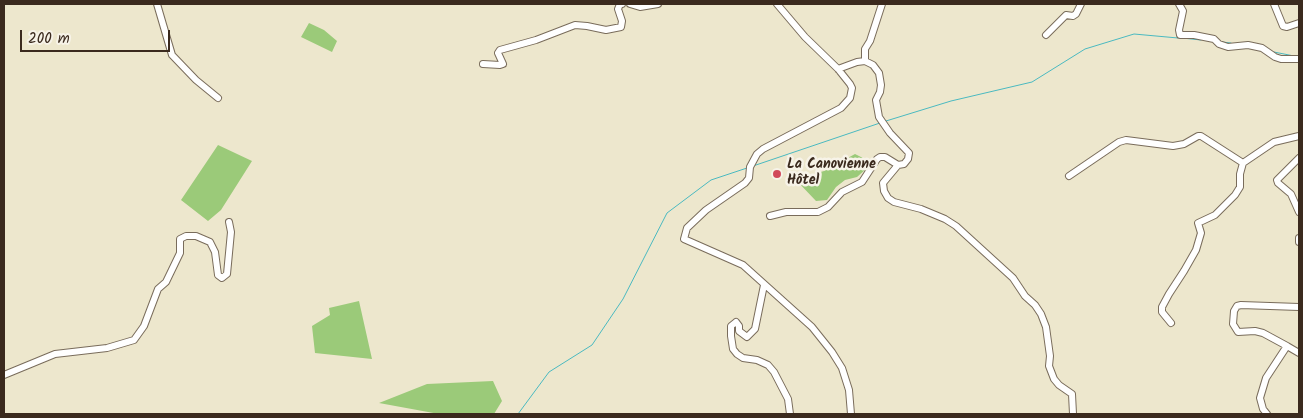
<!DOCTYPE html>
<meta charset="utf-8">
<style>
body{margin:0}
#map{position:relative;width:1303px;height:418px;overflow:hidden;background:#ede7cd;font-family:Kalam,sans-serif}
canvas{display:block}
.frame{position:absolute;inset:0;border:5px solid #3b2a1e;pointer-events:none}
.scale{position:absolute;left:20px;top:30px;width:150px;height:22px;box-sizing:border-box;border:2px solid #3b2a1e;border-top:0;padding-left:6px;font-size:15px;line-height:18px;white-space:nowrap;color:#3b2a1e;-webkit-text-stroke:4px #f7f3e8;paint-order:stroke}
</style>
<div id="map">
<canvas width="1303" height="418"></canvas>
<div class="frame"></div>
<div class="scale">200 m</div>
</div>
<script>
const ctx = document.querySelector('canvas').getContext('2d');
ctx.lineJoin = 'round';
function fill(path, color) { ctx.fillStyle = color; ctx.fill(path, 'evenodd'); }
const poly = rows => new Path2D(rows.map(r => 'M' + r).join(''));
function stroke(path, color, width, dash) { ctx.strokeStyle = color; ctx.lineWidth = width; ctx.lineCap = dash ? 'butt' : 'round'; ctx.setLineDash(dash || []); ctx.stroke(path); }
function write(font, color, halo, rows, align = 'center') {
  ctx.font = font + ' Kalam,sans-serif'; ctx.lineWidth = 5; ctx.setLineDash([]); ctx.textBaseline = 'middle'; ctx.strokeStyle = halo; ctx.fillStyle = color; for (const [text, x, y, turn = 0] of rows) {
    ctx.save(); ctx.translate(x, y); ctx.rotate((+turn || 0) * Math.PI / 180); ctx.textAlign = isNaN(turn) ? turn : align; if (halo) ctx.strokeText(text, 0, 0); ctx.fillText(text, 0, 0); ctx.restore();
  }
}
const green = poly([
 [309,23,324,30,337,41,332,52,301,37],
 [218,145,252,161,221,210,208,221,181,200],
 [855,154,869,161,866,169,857,177,845,180,836,187,827,200,816,201,796,180,824,171],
 [359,301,372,359,315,353,312,326,330,315,329,308],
 [493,381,502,401,494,414,439,414,379,403,427,384]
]);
const stream = poly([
 [1182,38,1201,40],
 [1222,42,1231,43],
 [1274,52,1294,56],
 [886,121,951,101,1032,82,1085,49,1134,34,1178,38],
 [753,166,880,123],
 [518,414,549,372,592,345,623,299,667,213,711,180,747,168]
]);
const street = poly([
 [157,4,172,55,196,80,218,98],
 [630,4,640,7,658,4],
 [777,4,805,37,838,69,850,84,852,88,850,98,841,108,763,149,757,154,750,167,749,178,745,183,706,210,687,228,684,239,743,265,812,327,832,352,842,368,849,390,851,414],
 [1179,4,1183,11,1179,30,1180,35,1194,35,1214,39,1219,44,1228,47,1248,45,1262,48,1275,57,1281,59,1299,59],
 [1274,4,1283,26,1287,27,1299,23],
 [1046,35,1066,15,1073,16,1076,14,1081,4],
 [865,61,865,49,870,41,882,4],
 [483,64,500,65,503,64,498,53,500,50,536,40,575,25,587,26,606,30,621,27,622,21,618,9,620,4,622,4],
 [1299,158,1277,180,1278,183,1291,194,1299,212],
 [898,165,883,183,884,191,888,198,894,202,921,209,945,219,956,226,1013,278,1025,296,1035,305,1041,314,1046,327,1050,356,1049,366,1054,379,1059,385,1072,394,1073,414],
 [1069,176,1119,142,1126,140,1173,146,1184,144,1198,136,1201,136,1243,163],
 [770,216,786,212,818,212,828,207,842,192,862,182,877,159,880,157,885,157,898,165,904,164,908,159,909,153,890,133,879,117,876,100,880,92,881,85,879,73,873,65,865,61,857,62,838,69],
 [1299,238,1299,242],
 [764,285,755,329,747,337,739,331,739,326,736,322,731,326,731,336,733,349,737,354,743,358,757,360,768,365,774,372,788,399,790,414],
 [1171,323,1162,312,1162,307,1169,294,1184,271,1196,250,1201,233,1198,223,1215,215,1235,195,1240,187,1240,174,1243,163,1274,142,1299,136],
 [1287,346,1263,333,1255,331,1238,332,1233,324,1234,311,1237,306,1241,305,1299,307],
 [4,375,55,354,107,348,134,340,144,326,158,289,166,282,180,253,180,239,186,236,196,236,210,242,215,252,218,275,222,278,227,274,231,232,229,222],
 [1267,414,1263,409,1260,398,1266,378,1287,346,1299,353]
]);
const markers = [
 [777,174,5,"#d1495b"]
];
const poiNames = [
 ["La Canovienne",787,166],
 ["Hôtel",787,182]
];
fill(green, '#9bca79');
stroke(stream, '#4ab9c0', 1);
stroke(street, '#796c5b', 8);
stroke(street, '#fff', 6);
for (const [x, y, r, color] of markers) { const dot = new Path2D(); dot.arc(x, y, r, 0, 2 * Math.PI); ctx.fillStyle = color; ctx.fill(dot); stroke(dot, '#f7f3e8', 2); }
write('bold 14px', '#3b2a1e', '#f7f3e8', poiNames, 'left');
</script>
